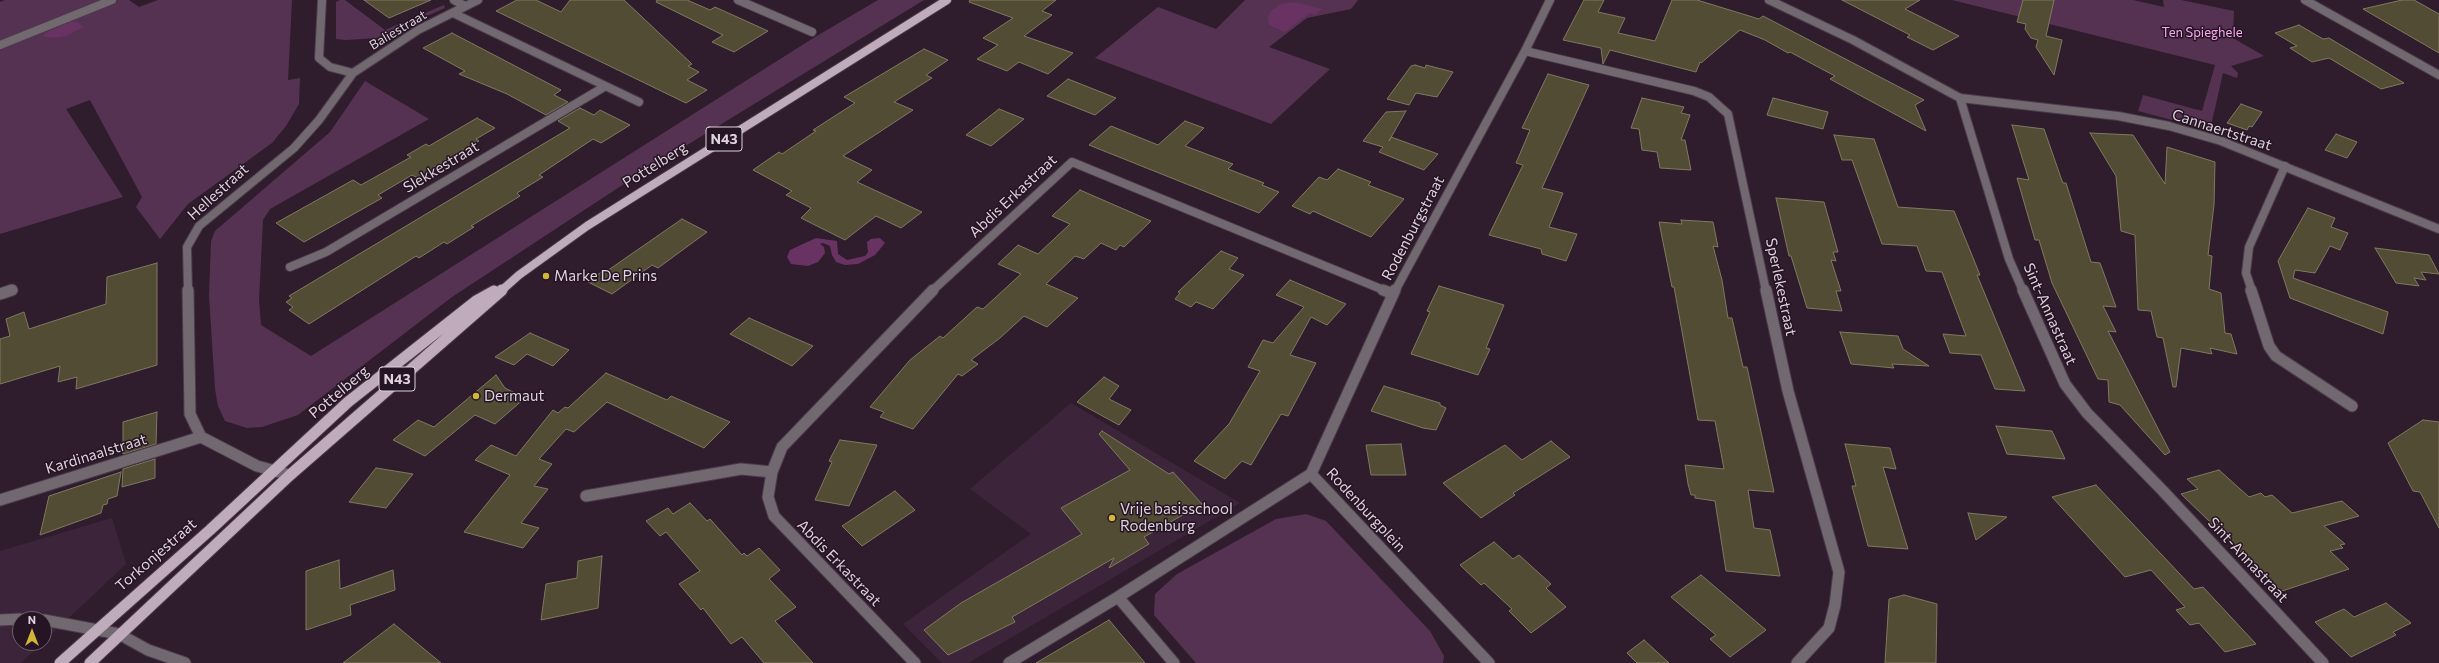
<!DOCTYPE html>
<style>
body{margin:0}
#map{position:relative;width:2439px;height:663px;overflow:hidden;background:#2f1d2d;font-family:Commissioner,sans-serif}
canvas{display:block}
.north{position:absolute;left:12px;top:611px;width:40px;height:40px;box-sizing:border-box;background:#251423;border:1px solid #6f606d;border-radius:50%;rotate:0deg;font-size:11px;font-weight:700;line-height:16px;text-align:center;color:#dfd2dd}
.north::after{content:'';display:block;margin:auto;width:14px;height:18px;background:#d3b635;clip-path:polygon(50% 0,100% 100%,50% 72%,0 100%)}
</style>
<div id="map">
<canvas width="2439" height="663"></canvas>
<div class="north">N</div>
</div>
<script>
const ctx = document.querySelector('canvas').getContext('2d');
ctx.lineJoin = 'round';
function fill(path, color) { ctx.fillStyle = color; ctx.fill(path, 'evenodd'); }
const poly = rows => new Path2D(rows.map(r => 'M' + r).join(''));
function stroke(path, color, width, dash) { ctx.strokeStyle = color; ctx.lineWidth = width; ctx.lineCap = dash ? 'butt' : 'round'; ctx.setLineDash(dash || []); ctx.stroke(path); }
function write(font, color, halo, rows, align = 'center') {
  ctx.font = font + ' Commissioner,sans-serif'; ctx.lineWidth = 3; ctx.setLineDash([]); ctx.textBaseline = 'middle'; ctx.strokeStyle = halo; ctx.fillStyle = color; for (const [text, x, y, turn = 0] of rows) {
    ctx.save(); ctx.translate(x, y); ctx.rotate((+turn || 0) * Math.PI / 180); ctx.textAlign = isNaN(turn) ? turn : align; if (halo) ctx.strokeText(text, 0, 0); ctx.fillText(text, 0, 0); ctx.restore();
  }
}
const built = poly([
 [1071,403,1240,503,968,663,942,663,903,624,1031,534,970,489],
 [112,518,126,564,44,641,44,619,20,619,20,643,42,643,21,663,0,663,0,551]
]);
const green = poly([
 [5,0,110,0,0,44,0,2],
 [117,0,129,0,139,7,158,0,292,0,288,80,300,78,299,104,286,126,272,143,188,204,160,239,136,207,142,197,90,100,66,109,123,197,0,234,0,47],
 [340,0,345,0,385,30,444,5,445,8,377,38,346,40,336,39,336,2],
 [878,0,924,0,630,180,452,297,298,415,262,427,247,428,225,421,218,406,215,389,209,296,211,241,215,231,330,132,365,81,429,119,270,209,263,220,259,300,261,325,311,356,815,37],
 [1245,0,1358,0,1351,9,1307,18,1269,47,1330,69,1271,124,1095,58,1158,7,1216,29],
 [1952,0,2133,0,2164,7,2163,0,2181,0,2234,11,2233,38,2264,56,2231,66,2238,73,2237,78,2223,73,2210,130,2138,111,2143,95,2202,111,2215,65],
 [1306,514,1326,521,1430,631,1444,656,1443,663,1196,663,1154,615,1155,594,1177,574,1276,519]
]);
const water = poly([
 [1294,2,1322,9,1315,15,1310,13,1285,32,1269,25,1268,17,1271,11,1281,4],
 [71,22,78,22,83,27,66,36,53,38,43,36,50,30],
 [816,238,837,241,838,254,847,260,865,256,868,252,867,242,871,239,880,238,885,243,875,255,858,264,845,265,836,262,832,255,830,246,823,243,820,244,824,247,825,253,818,262,808,266,791,264,787,257,790,250]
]);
const building = poly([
 [364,0,431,0,389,18,364,0],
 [517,0,536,0,561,12,570,0,624,0,692,64,688,66,699,72,687,80,707,90,686,103,496,11,517,0],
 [657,0,687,0,710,10,715,7,768,31,734,52,712,42,723,35,656,2,657,0],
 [970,0,1056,0,1042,11,1052,15,1024,36,1073,53,1048,74,1019,62,1007,71,977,59,998,45,983,38,1013,18,969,2,970,0],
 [1584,0,1604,0,1598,12,1625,18,1618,33,1655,41,1672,0,1697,0,1759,19,1763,16,1924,100,1915,105,1926,131,1830,79,1835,76,1790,52,1788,53,1765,40,1740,30,1701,63,1700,62,1696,72,1610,50,1603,64,1601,48,1563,40,1584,0],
 [1842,0,1920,0,1905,9,1959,36,1933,50,1907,37,1910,35,1842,0],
 [2023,0,2054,0,2046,36,2062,40,2054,75,2036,47,2038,40,2031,38,2025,29,2026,24,2017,22,2023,0],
 [2402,0,2414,0,2439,14,2439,53,2363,9,2402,0],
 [2299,25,2323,39,2329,38,2404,83,2381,89,2329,58,2312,62,2290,48,2297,46,2275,33,2299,25],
 [452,33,561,90,554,95,568,102,546,115,507,94,459,74,465,71,423,48,452,33],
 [924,49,948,60,926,75,932,78,894,102,913,110,843,156,872,170,857,182,922,212,901,228,876,216,845,240,801,218,811,208,786,195,792,191,753,170,779,152,782,154,816,131,813,130,855,103,844,97,924,49],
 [1415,65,1425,68,1426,65,1453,72,1437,97,1416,93,1409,105,1387,99,1411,66,1415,65],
 [1548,74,1589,85,1542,188,1563,193,1549,227,1577,234,1566,261,1542,254,1541,249,1489,235,1523,165,1516,163,1530,130,1522,128,1548,74],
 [1068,79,1116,98,1095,115,1047,96,1068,79],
 [1642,98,1684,107,1681,113,1690,115,1681,140,1685,140,1691,170,1660,168,1657,152,1642,150,1639,129,1631,128,1642,98],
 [1773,98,1828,112,1823,129,1767,115,1773,98],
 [2241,104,2262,112,2252,127,2249,126,2247,130,2227,123,2241,104],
 [580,108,594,115,600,110,630,125,601,143,593,139,539,175,543,177,517,193,520,196,471,226,474,227,447,244,444,242,419,258,416,256,309,324,289,310,293,307,286,302,292,298,289,296,570,128,558,121,580,108],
 [999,109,1024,119,991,146,966,135,999,109],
 [1406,111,1389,141,1391,137,1438,154,1424,170,1379,152,1383,147,1363,141,1386,112,1406,111],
 [477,118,495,128,476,139,479,141,433,168,435,168,418,178,412,175,378,195,382,198,304,242,276,223,353,180,361,185,411,157,407,155,426,144,429,146,477,118],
 [1185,121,1204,128,1185,146,1233,164,1228,169,1264,183,1262,185,1279,192,1259,213,1089,145,1111,126,1158,145,1185,121],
 [2012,125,2044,129,2061,178,2063,183,2066,183,2091,262,2100,263,2116,307,2103,306,2116,332,2108,331,2170,452,2165,455,2120,405,2109,402,2108,380,2098,379,2052,283,2039,240,2035,240,2017,178,2029,180,2012,125],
 [2090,133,2133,135,2165,184,2167,147,2215,162,2214,205,2208,255,2212,256,2209,289,2221,293,2225,333,2231,334,2237,354,2210,348,2212,354,2181,348,2176,387,2173,387,2163,338,2157,337,2151,311,2138,310,2135,235,2121,231,2116,176,2090,133],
 [2336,134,2357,142,2347,158,2325,150,2336,134],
 [1834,135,1874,139,1898,207,1954,211,1980,275,1977,275,2025,391,1995,389,1981,355,1950,353,1943,334,1966,336,1942,272,1926,271,1917,246,1882,244,1852,160,1842,160,1834,135],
 [1338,169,1371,182,1368,185,1404,199,1371,237,1313,211,1310,214,1292,206,1319,177,1327,180,1338,169],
 [1080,190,1151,221,1124,247,1120,245,1116,250,1101,243,1084,259,1075,256,1046,284,1078,298,1047,327,1024,316,1000,338,971,360,978,364,962,376,958,374,913,429,880,417,884,412,870,407,910,360,940,336,943,338,977,307,983,309,1021,274,998,264,1018,245,1038,254,1070,224,1052,216,1080,190],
 [1776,198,1824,202,1838,252,1833,252,1836,261,1831,260,1841,291,1836,291,1842,311,1807,308,1791,256,1789,256,1776,198],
 [2308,208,2335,218,2331,227,2348,233,2340,250,2330,246,2315,273,2295,270,2293,278,2388,312,2383,334,2290,298,2278,261,2308,208],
 [682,219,707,232,658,268,652,265,612,294,588,282,604,270,607,271,682,219],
 [1681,220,1713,222,1718,247,1713,246,1722,280,1728,318,1732,318,1743,367,1747,367,1774,492,1748,490,1754,528,1770,530,1780,576,1726,571,1715,501,1695,498,1695,495,1691,495,1688,484,1685,465,1724,469,1715,421,1698,420,1674,287,1672,287,1659,222,1682,224,1681,220],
 [2375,248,2429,255,2439,274,2421,272,2426,280,2414,278,2419,286,2396,283,2375,248],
 [1221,251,1238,258,1229,269,1244,275,1213,309,1196,302,1191,307,1175,299,1180,293,1178,292,1221,251],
 [157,263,157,365,76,389,77,377,58,382,60,366,0,384,0,339,10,336,6,319,24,312,29,329,106,304,107,277,157,263],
 [1290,280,1346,304,1327,325,1311,317,1290,355,1316,363,1307,380,1288,416,1281,414,1251,465,1242,461,1225,479,1194,461,1229,424,1260,371,1248,367,1263,340,1273,343,1304,307,1276,295,1290,280],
 [1439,286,1504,305,1486,348,1490,349,1478,375,1411,354,1430,312,1427,311,1439,286],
 [749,318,785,334,813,346,792,366,730,334,749,318],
 [1840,332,1898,336,1903,349,1929,366,1892,364,1894,368,1851,364,1840,332],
 [530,333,555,344,569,350,553,366,527,354,514,365,495,357,530,333],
 [606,373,667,400,671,396,730,422,704,448,607,402,574,432,566,429,539,459,552,464,534,486,548,489,521,523,539,528,523,548,464,532,510,475,475,460,491,445,516,456,553,410,558,413,565,407,568,408,606,373],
 [496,375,505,388,525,398,495,424,475,415,425,456,393,440,418,420,434,427,496,375],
 [1104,377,1119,386,1109,399,1131,410,1119,425,1077,402,1104,377],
 [1384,386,1440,403,1440,405,1446,408,1436,430,1423,428,1371,411,1384,386],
 [157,412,156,444,123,454,123,422,157,412],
 [2423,420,2439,422,2439,528,2420,492,2413,491,2388,443,2423,420],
 [1996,426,2052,431,2065,459,2007,454,1996,426],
 [1102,431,1169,474,1173,472,1202,504,1144,537,1149,544,1109,568,1114,558,1012,617,1015,622,948,655,924,630,961,603,1082,534,1061,508,1130,470,1099,434,1102,431],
 [840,440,877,445,849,506,815,500,832,462,829,461,840,440],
 [1551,441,1570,457,1513,493,1515,495,1481,518,1443,483,1505,445,1522,460,1551,441],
 [1401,444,1406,475,1371,475,1366,445,1401,444],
 [1845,444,1890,448,1896,469,1883,467,1908,549,1868,546,1852,486,1856,486,1845,444],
 [155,459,155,478,122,487,123,469,155,459],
 [376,468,413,474,386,508,349,502,376,468],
 [2219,470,2249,497,2261,493,2265,497,2272,495,2292,513,2342,501,2359,516,2324,526,2345,544,2340,545,2343,548,2330,551,2349,569,2282,591,2181,494,2198,489,2187,479,2219,470],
 [121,472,117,496,108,499,107,504,103,505,101,513,40,535,49,496,121,472],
 [2096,485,2194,589,2203,587,2256,644,2225,652,2199,623,2190,625,2176,610,2185,607,2151,570,2125,577,2052,497,2096,485],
 [895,491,915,510,862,546,842,526,895,491],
 [690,503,707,521,710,519,742,555,744,553,747,556,759,548,780,570,769,579,796,607,775,621,813,663,764,663,742,637,731,644,703,608,701,610,679,584,700,571,666,532,660,536,646,521,668,508,673,514,690,503],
 [1968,513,2007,517,1976,540,1968,513],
 [1494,542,1513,559,1519,555,1551,584,1546,588,1566,607,1531,633,1509,611,1512,609,1484,583,1481,585,1460,565,1494,542],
 [602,556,598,608,541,620,546,584,577,578,578,561,602,556],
 [339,560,340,589,393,570,395,590,350,605,351,615,306,630,306,571,339,560],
 [1701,575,1766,630,1730,657,1710,639,1716,635,1671,597,1701,575],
 [1904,595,1937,604,1936,663,1885,663,1889,599,1904,595],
 [2386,603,2411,623,2393,632,2396,635,2351,657,2315,622,2344,609,2354,617,2386,603],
 [1109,620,1145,663,1036,663,1109,620],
 [394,624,441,663,343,663,394,624],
 [1644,640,1669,663,1637,663,1627,653,1644,640]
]);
const minorFar1 = poly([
 [322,0,319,58,330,67,353,73],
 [454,0,465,6],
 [738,0,812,32],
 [1769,0,1853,40,1960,98,2118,116,2169,126,2221,141,2439,229],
 [2305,0,2439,75],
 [453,13,639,102],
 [0,45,112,0],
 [1525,51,1694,91,1709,97,1728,114,1766,291],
 [1960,98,2009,259,2023,291],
 [290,267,326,252,604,87],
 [9,291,12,290],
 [188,291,187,247,199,226,294,148,319,120,353,73,418,30,478,0],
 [932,291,1072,162,1386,291],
 [1395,291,1525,51,1550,0],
 [2252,291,2246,273,2249,247,2285,166]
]);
const minor = poly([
 [188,290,190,414,201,437,257,466,290,475],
 [1383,290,1393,294],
 [1766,290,1788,391,1839,572,1835,605,1829,628,1797,663],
 [2023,290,2065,384,2087,413,2163,491,2323,663],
 [2251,290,2269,346,2276,356,2352,406],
 [0,294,12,290],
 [1311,474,1395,290],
 [1311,474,1489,663],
 [586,496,741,469,772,472],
 [0,500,201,437],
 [1118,597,1174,663],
 [32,619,38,619],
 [0,620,20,619],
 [44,620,119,634,148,650,185,663],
 [915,663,774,516,768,497,772,472,782,447,933,290],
 [1009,663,1118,597,1311,474]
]);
const majorFar1 = poly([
 [501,291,519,275,587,226,947,0]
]);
const major = poly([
 [60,663,210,530,348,402,476,301,494,291],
 [90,663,290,475,502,290]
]);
const markers = [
 [546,276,4,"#d3b635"],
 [476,396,4,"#d3b635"],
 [1112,518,4,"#d3b635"]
];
const farStreetnames = [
 ["Baliestraat",398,30,-31]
];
const farParknames = [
 ["Ten Spieghele",2202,33]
];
const shields = [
 [724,139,36],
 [397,379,36]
];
const shieldNames = [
 ["N43",724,139],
 ["N43",397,379]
];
const streetNames = [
 ["Cannaertstraat",2222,130,18],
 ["Pottelberg",655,165,-32],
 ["Slekkestraat",441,167,-31],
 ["Hellestraat",218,192,-42],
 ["Abdis Erkastraat",1013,196,-43],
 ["Rodenburgstraat",1413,228,-62],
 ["Sperlekestraat",1781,287,78],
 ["Sint-Annastraat",2050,314,66],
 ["Pottelberg",339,392,-40],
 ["Kardinaalstraat",96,454,-17],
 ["Rodenburgplein",1366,510,47],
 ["Torkonjestraat",156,555,-41],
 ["Sint-Annastraat",2248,560,47],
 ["Abdis Erkastraat",839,563,46]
];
const poiNames = [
 ["Marke De Prins",554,276],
 ["Dermaut",484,396],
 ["Vrije basisschool",1120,509],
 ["Rodenburg",1120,526]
];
fill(built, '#3c253a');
fill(green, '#563252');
fill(water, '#683363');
fill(building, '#524c34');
stroke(building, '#80795f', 1);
stroke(minorFar1, '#4b3a49', 10);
stroke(minor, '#4b3a49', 13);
stroke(majorFar1, '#4b3a49', 10);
stroke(major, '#4b3a49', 13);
stroke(minorFar1, '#716870', 8);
stroke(minor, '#716870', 11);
stroke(majorFar1, '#bfabbc', 8);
stroke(major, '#bfabbc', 11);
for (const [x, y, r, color] of markers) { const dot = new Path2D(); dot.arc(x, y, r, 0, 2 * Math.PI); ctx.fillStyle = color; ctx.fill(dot); stroke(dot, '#251423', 1.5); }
write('13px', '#dfd2dd', '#251423', farStreetnames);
write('13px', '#fcaaf2', '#251423', farParknames);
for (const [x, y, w] of shields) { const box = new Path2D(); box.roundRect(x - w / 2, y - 12, w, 24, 3); ctx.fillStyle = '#251423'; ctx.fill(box); stroke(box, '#dfd2dd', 1); }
write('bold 14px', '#dfd2dd', null, shieldNames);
write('15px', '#dfd2dd', '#251423', streetNames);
write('15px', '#dfd2dd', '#251423', poiNames, 'left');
</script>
